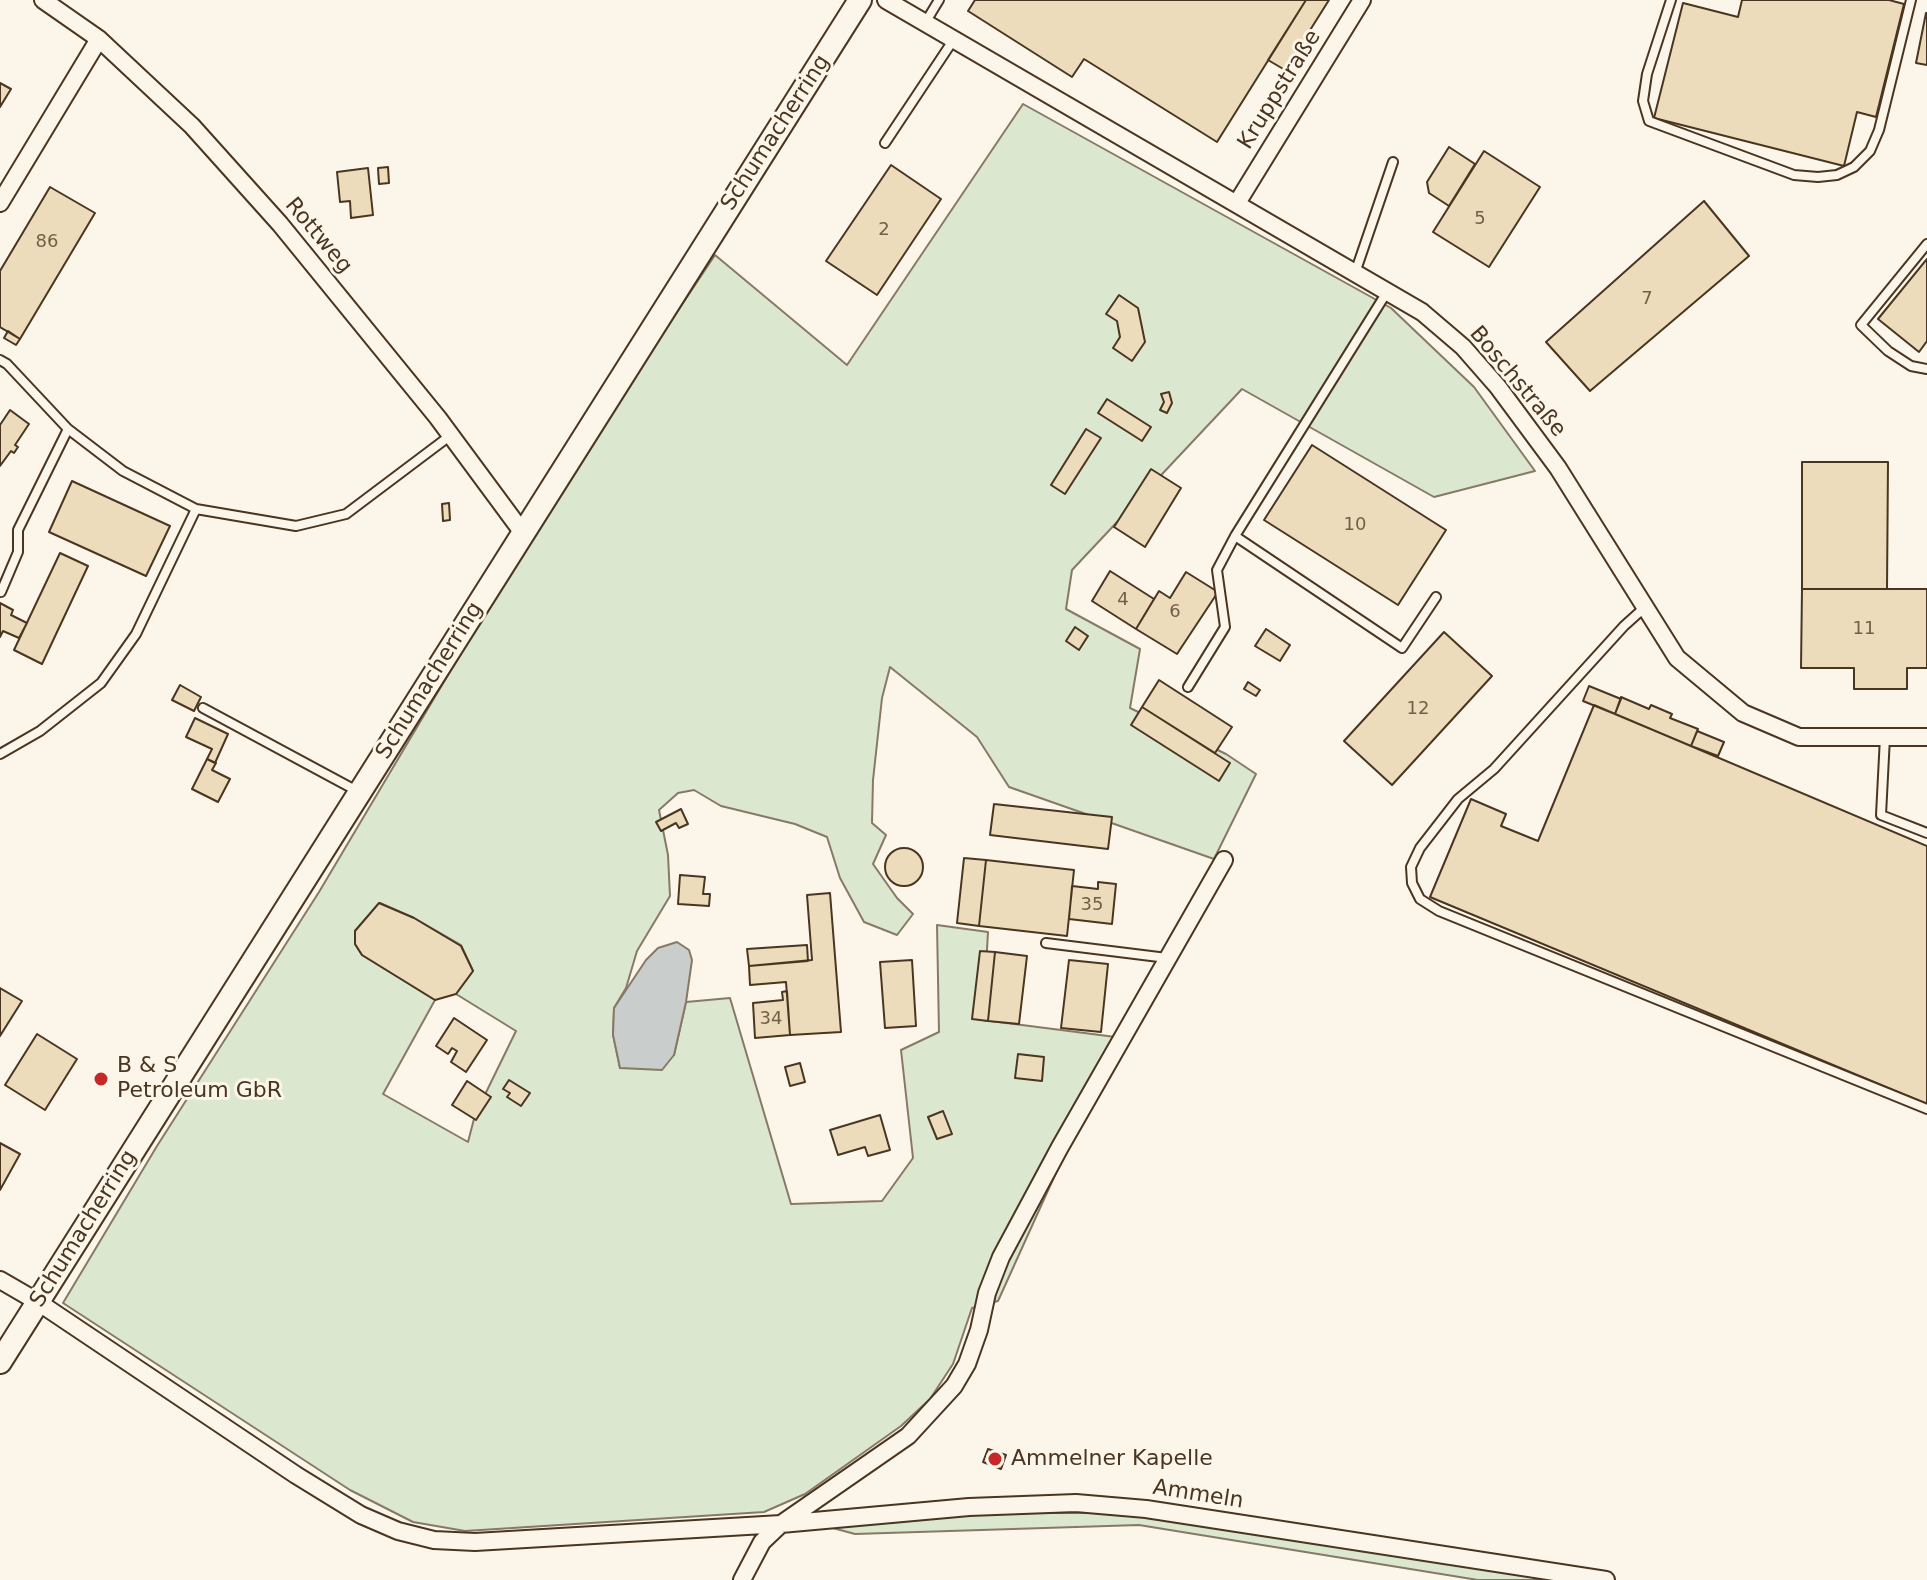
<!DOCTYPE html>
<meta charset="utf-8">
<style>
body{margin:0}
canvas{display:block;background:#fbf6e9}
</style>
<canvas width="1927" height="1580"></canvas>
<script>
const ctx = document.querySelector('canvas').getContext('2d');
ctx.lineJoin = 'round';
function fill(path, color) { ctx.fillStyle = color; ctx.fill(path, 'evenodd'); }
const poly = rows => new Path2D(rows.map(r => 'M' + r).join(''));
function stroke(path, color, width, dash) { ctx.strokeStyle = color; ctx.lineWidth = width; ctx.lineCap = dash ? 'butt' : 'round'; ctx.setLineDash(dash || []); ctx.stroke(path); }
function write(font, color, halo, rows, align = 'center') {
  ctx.font = font + ' "DejaVu Sans",sans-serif'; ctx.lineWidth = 6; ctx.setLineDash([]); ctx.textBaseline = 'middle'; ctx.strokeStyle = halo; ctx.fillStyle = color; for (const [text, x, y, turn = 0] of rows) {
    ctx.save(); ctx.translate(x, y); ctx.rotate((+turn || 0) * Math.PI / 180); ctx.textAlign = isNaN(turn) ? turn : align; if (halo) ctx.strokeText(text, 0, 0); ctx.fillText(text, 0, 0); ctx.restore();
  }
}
const green = poly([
 [1023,104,1391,308,1474,387,1535,471,1434,497,1242,389,1072,570,1066,609,1140,649,1130,708,1226,754,1256,774,1214,859,1009,787,977,737,890,667,882,698,873,780,872,823,886,835,873,864,897,898,913,914,897,935,864,922,840,878,827,837,795,824,721,806,694,790,678,793,659,810,668,855,670,896,637,951,626,988,614,1008,613,1034,620,1068,674,1055,686,1002,730,998,791,1204,882,1201,913,1158,901,1050,939,1032,937,925,988,932,983,1020,1131,1039,1060,1164,998,1301,972,1308,953,1364,930,1399,901,1426,805,1494,764,1512,465,1531,413,1522,350,1490,63,1303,157,1146,319,892,461,653,633,378,715,255,847,365,1023,104],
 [380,903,414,918,461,945,473,971,456,994,516,1031,475,1115,468,1142,383,1094,435,1000,362,955,355,944,355,931,380,903],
 [966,1513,1145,1513,1586,1580,1478,1580,1139,1525,855,1534,818,1524,966,1513]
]);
const water = poly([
 [677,942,689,950,692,960,686,1002,674,1055,662,1070,620,1068,613,1035,614,1008,646,960,658,948,677,942]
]);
const building = poly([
 [975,0,1306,0,1217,142,1084,59,1072,77,968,11,975,0],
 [1306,0,1329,0,1285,70,1268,60,1306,0],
 [1742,0,1889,0,1904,4,1876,117,1857,112,1844,166,1654,118,1683,3,1738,17,1742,0],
 [1926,13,1927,13,1927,65,1916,63,1926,13],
 [0,83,11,89,0,107,0,83],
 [1449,147,1475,164,1449,206,1429,193,1427,182,1449,147],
 [1484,151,1540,187,1489,267,1433,232,1484,151],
 [891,165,941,199,877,295,826,261,891,165],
 [388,167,389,183,379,184,378,168,388,167],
 [368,168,373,215,351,218,350,201,340,202,337,172,368,168],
 [50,187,95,213,20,339,0,327,0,271,50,187],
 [1704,201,1749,256,1590,391,1546,342,1704,201],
 [1927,259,1927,341,1919,352,1878,319,1927,259],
 [1119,295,1138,308,1145,342,1132,361,1113,348,1120,337,1117,321,1106,314,1119,295],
 [8,331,20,339,16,345,4,338,8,331],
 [1169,392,1172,403,1167,413,1160,410,1164,402,1161,394,1169,392],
 [1107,399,1151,427,1142,441,1098,413,1107,399],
 [10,410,29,424,15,445,18,447,14,453,11,451,0,466,0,425,10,410],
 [1086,429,1101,438,1065,494,1051,485,1086,429],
 [1312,445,1446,530,1398,605,1264,520,1312,445],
 [1802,462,1888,462,1887,589,1802,589,1802,462],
 [1151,469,1181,488,1145,547,1114,527,1151,469],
 [72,481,170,526,146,576,49,532,72,481],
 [449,503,450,520,443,521,442,504,449,503],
 [60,553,88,566,42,664,14,650,60,553],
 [1110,571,1154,599,1136,629,1092,601,1110,571],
 [1186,572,1218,592,1177,654,1136,629,1159,591,1170,598,1186,572],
 [1802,589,1927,589,1927,668,1907,668,1907,689,1854,689,1854,668,1801,668,1802,589],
 [0,603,13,610,11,615,27,623,19,638,3,631,0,637,0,603],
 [1075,627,1088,636,1079,650,1066,641,1075,627],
 [1266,629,1290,645,1280,661,1255,646,1266,629],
 [1444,632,1492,676,1392,785,1344,741,1444,632],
 [1159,680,1232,727,1215,753,1142,707,1159,680],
 [1248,682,1260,690,1256,696,1244,689,1248,682],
 [180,685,201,697,194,711,172,700,180,685],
 [1589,686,1621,699,1615,714,1583,701,1589,686],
 [1621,697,1649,709,1651,705,1672,714,1670,718,1698,729,1691,746,1615,714,1621,697],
 [1594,705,1927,846,1927,1104,1430,897,1471,799,1506,814,1501,826,1538,841,1594,705],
 [1142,707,1230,763,1219,781,1131,725,1142,707],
 [195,718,228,734,215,763,207,759,212,749,186,737,195,718],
 [1697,731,1724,742,1718,756,1691,746,1697,731],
 [207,759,216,763,212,770,230,779,218,802,192,789,207,759],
 [994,804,1112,817,1108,849,990,835,994,804],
 [681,809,688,824,679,828,676,823,661,831,656,822,681,809],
 '885 867a19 19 0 1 1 38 0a19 19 0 1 1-38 0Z',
 [964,858,986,860,979,926,957,923,964,858],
 [986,860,1074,870,1067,936,979,926,986,860],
 [680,875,705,877,703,894,710,894,709,906,678,904,680,875],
 [1098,882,1116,884,1112,924,1069,919,1072,886,1098,889,1098,882],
 [830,893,841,1032,790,1035,786,982,750,985,749,966,812,960,807,895,830,893],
 [379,903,414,918,461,946,473,971,456,994,435,1000,362,955,355,944,355,931,379,903],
 [807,945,808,961,749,966,747,949,807,945],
 [980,951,995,952,988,1021,972,1019,980,951],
 [995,952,1027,956,1019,1024,988,1021,995,952],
 [912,960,916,1026,885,1028,880,962,912,960],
 [1069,960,1108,964,1101,1032,1061,1028,1069,960],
 [0,988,22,1001,0,1036,0,988],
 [787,991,790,1035,755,1038,753,1003,783,1000,782,992,787,991],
 [454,1018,487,1040,466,1072,451,1062,457,1051,452,1048,448,1054,436,1046,454,1018],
 [37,1034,77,1059,45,1110,5,1085,37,1034],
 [1018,1054,1044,1057,1042,1081,1015,1078,1018,1054],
 [800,1063,805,1082,790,1086,785,1067,800,1063],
 [509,1080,530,1093,521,1106,507,1097,510,1093,503,1089,509,1080],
 [467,1081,491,1097,476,1120,452,1105,467,1081],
 [943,1111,952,1134,937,1139,928,1117,943,1111],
 [880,1115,890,1150,868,1156,865,1147,838,1155,830,1130,880,1115],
 [0,1143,20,1154,0,1190,0,1143],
 [988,1449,1006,1455,1001,1469,983,1462,988,1449]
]);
const service = poly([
 [1671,0,1647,74,1643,101,1649,121,1794,175,1818,177,1837,175,1854,167,1870,151,1879,130,1911,0],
 [925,23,939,0],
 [885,143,954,39],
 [1927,244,1861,325,1888,351,1911,366,1927,369],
 [1355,273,1393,162],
 [0,360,7,364,68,429,123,471,196,509,136,634,101,683,40,731,0,754],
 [196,509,296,526,346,514,451,435],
 [1235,536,1402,648,1436,597],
 [1,592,18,552,18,530,68,429],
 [1644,608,1624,626,1494,769,1458,799,1420,848,1411,867,1412,883,1420,899,1439,911,1927,1109],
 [1188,687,1225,627,1217,570,1235,536,1387,292],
 [203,708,359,792],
 [1885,737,1881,815,1927,833],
 [1046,943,1167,958]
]);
const minor = poly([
 [43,0,99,39,192,126,280,224,438,418,523,533],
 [886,0,1422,312,1463,347,1498,387,1558,468,1677,658,1743,713,1799,737,1927,737],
 [0,203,99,39],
 [1237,203,1362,0],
 [0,1280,38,1302,296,1475,361,1515,398,1531,434,1540,475,1542,781,1524,969,1507,1076,1503,1146,1509,1606,1580],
 [742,1580,762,1542,781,1524,908,1436,954,1386,967,1364,979,1330,987,1293,1001,1257,1060,1147,1224,860]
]);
const secondary = poly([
 [0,1362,860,0]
]);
const markers = [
 [101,1079,8,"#c62828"],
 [995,1459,8,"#c62828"]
];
const numberNames = [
 ["5",1480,219],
 ["2",884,230],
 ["86",47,242],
 ["7",1647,299],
 ["10",1355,525],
 ["4",1123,600],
 ["6",1175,612],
 ["11",1864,629],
 ["12",1418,709],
 ["35",1092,905],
 ["34",771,1019]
];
const streetNames = [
 ["Kruppstraße",1280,90,-58],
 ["Schumacherring",776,133,-57],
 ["Rottweg",318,236,50],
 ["Boschstraße",1517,382,50],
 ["Schumacherring",430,681,-58],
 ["Schumacherring",84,1229,-58],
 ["Ammeln",1198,1495,9]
];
const poiNames = [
 ["B & S",117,1066],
 ["Petroleum GbR",117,1091],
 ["Ammelner Kapelle",1011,1459]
];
fill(green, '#dce7d0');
stroke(green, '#887966', 2);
fill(water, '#c9cecd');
stroke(water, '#887966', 2);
fill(building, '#ecdcbc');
stroke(building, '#4a3520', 2);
stroke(service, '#4a3520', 12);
stroke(minor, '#4a3520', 20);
stroke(secondary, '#4a3520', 26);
stroke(service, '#fbf6e9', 8);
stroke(minor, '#fbf6e9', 16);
stroke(secondary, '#fbf6e9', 22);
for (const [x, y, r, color] of markers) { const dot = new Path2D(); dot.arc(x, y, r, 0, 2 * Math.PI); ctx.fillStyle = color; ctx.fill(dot); stroke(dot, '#fbf6e9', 3); }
write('18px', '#725f47', null, numberNames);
write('22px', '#4a3520', '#fbf6e9', streetNames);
write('22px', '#4a3520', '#fbf6e9', poiNames, 'left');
</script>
